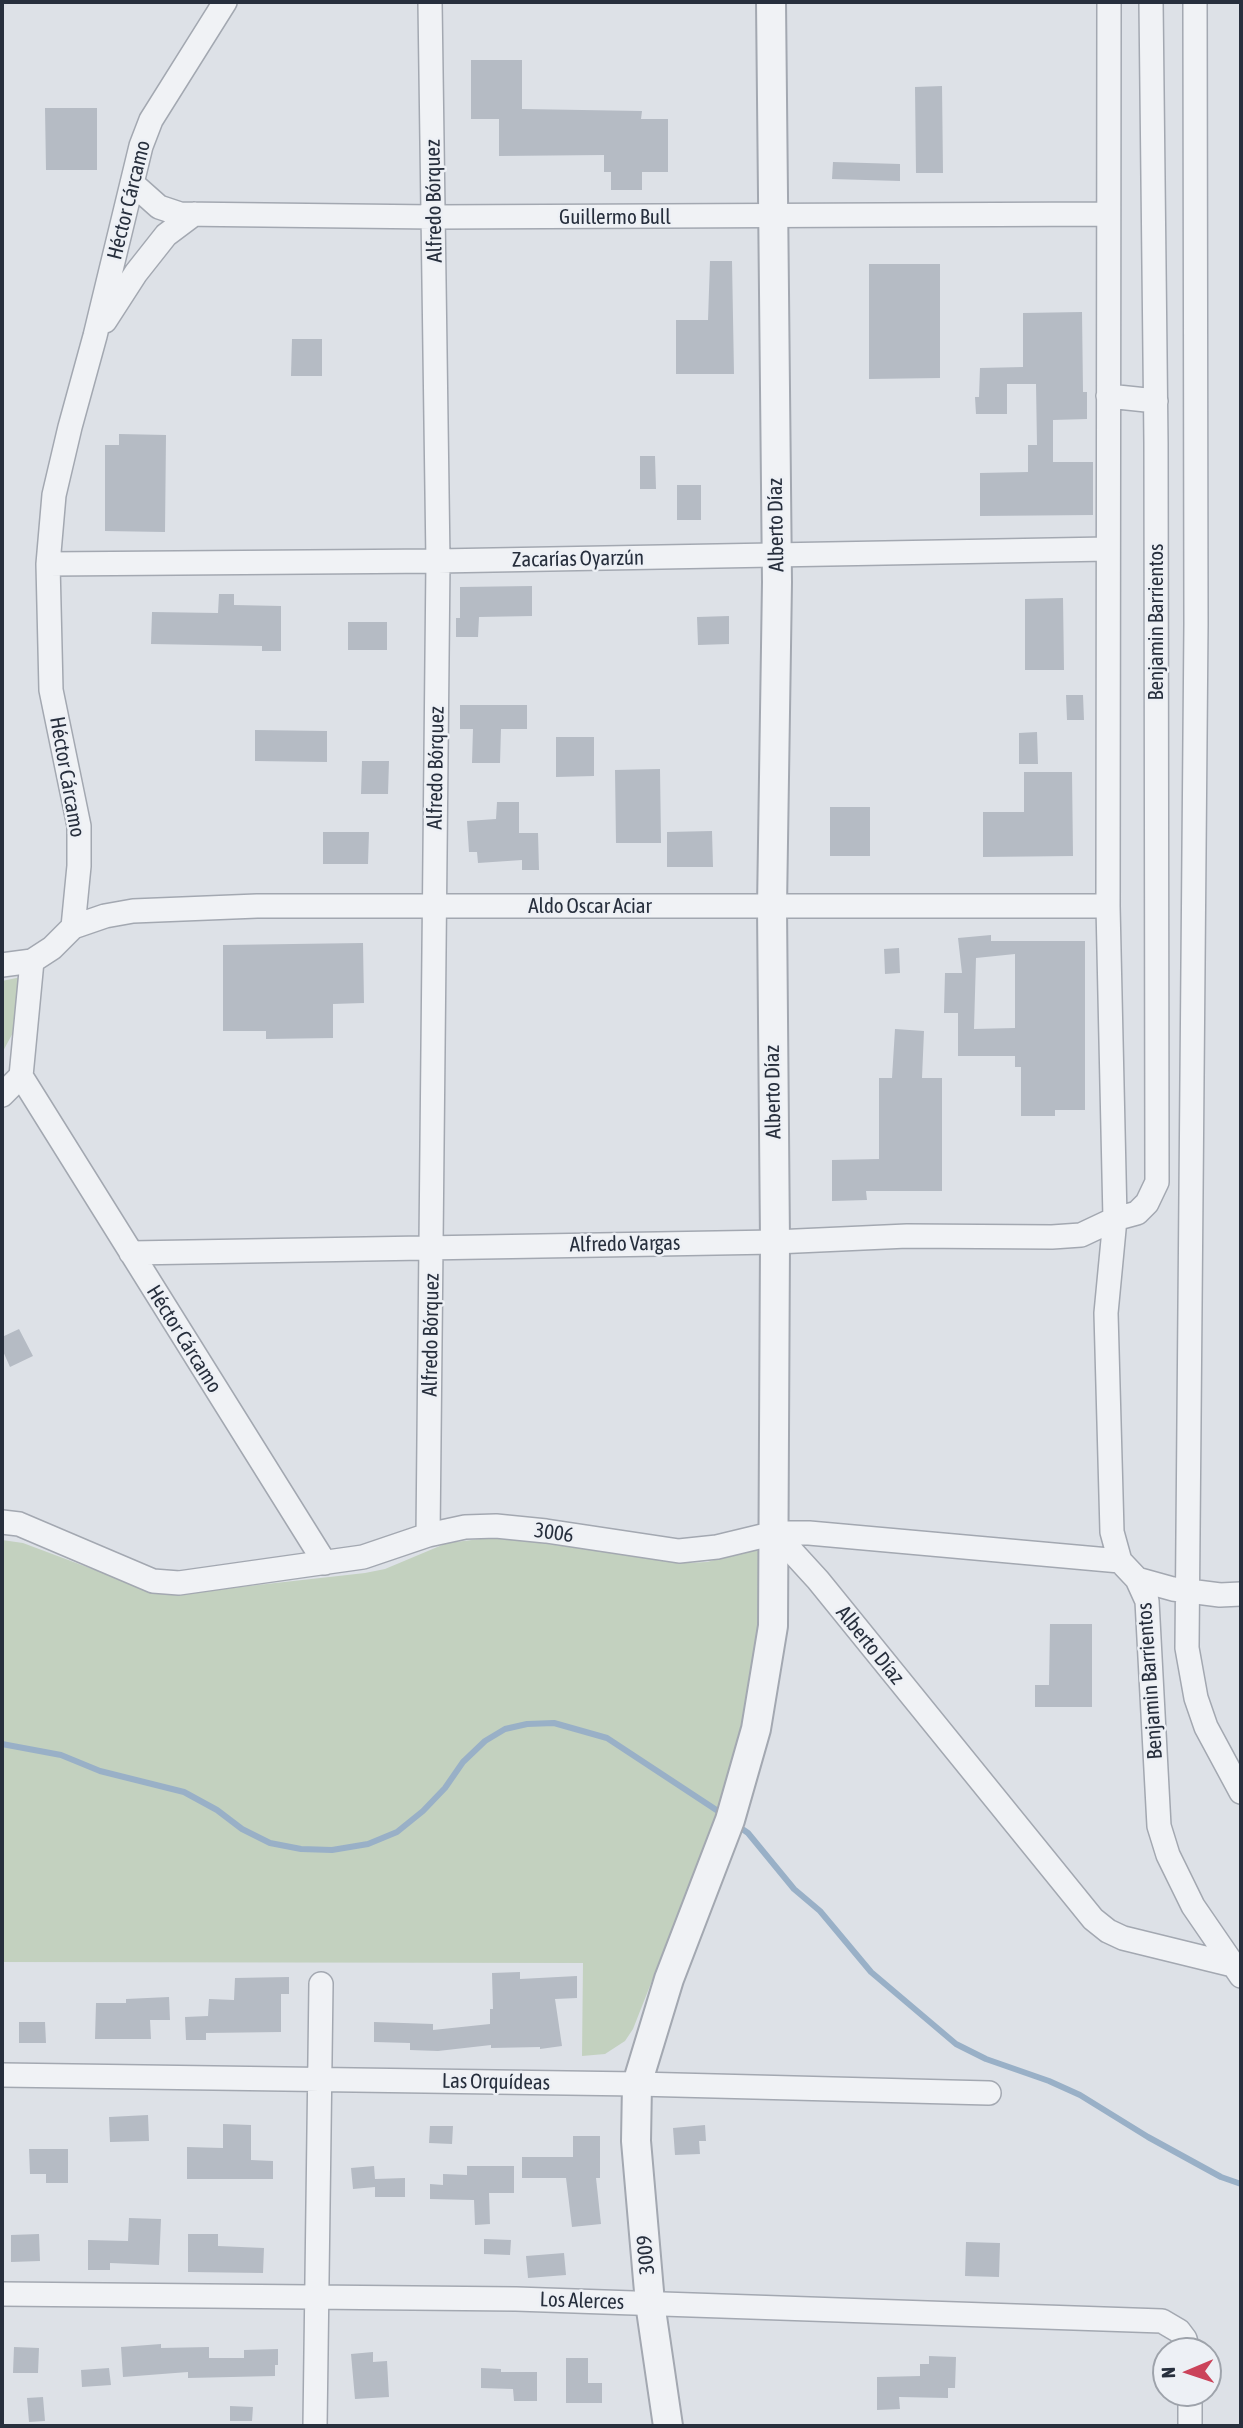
<!DOCTYPE html>
<meta charset="utf-8">
<style>
body{margin:0}
#map{position:relative;width:1243px;height:2428px;overflow:hidden;background:#dde1e7;font-family:"Asap Condensed",sans-serif}
canvas{display:block}
.frame{position:absolute;inset:0;border:4px solid #272f3d;pointer-events:none}
.north{position:absolute;left:1152px;top:2337px;width:70px;height:70px;box-sizing:border-box;background:#edf0f5;border:2px solid #9ea3ab;border-radius:50%;rotate:268deg;font-size:19px;font-weight:700;line-height:28px;text-align:center;color:#272f3d}
.north::after{content:'';display:block;margin:auto;width:24px;height:32px;background:#cb435a;clip-path:polygon(50% 0,100% 100%,50% 72%,0 100%)}
</style>
<div id="map">
<canvas width="1243" height="2428"></canvas>
<div class="frame"></div>
<div class="north">N</div>
</div>
<script>
const ctx = document.querySelector('canvas').getContext('2d');
ctx.lineJoin = 'round';
function fill(path, color) { ctx.fillStyle = color; ctx.fill(path, 'evenodd'); }
const poly = rows => new Path2D(rows.map(r => 'M' + r).join(''));
function stroke(path, color, width, dash) { ctx.strokeStyle = color; ctx.lineWidth = width; ctx.lineCap = dash ? 'butt' : 'round'; ctx.setLineDash(dash || []); ctx.stroke(path); }
function write(font, color, halo, rows, align = 'center') {
  ctx.font = font + ' "Asap Condensed",sans-serif'; ctx.lineWidth = 5; ctx.setLineDash([]); ctx.textBaseline = 'middle'; ctx.strokeStyle = halo; ctx.fillStyle = color; for (const [text, x, y, turn = 0] of rows) {
    ctx.save(); ctx.translate(x, y); ctx.rotate((+turn || 0) * Math.PI / 180); ctx.textAlign = isNaN(turn) ? turn : align; if (halo) ctx.strokeText(text, 0, 0); ctx.fillText(text, 0, 0); ctx.restore();
  }
}
const green = poly([
 [21,977,15,1029,2,1053,2,981],
 [497,1537,686,1563,707,1562,763,1547,764,1593,754,1679,723,1800,633,2029,625,2041,605,2054,582,2056,583,1963,2,1962,2,1540,23,1543,127,1582,204,1591,365,1573,385,1569,447,1543]
]);
const stream = poly([
 [2,1744,61,1755,100,1771,184,1792,217,1810,242,1829,270,1843,301,1849,332,1850,368,1844,397,1832,423,1811,445,1788,463,1762,485,1741,505,1729,527,1724,554,1723,607,1738,724,1815],
 [735,1824,748,1833,794,1889,820,1911,871,1972,956,2044,986,2059,1049,2081,1080,2095,1148,2137,1221,2177,1241,2184]
]);
const building = poly([
 [471,60,522,60,522,109,642,111,641,119,668,119,668,172,642,172,642,190,611,190,611,172,604,172,604,155,499,156,499,119,471,119],
 [942,86,943,173,916,173,915,87],
 [45,108,97,108,97,170,46,170],
 [833,162,900,164,900,181,832,179],
 [710,261,732,261,734,374,676,374,676,320,708,320],
 [869,264,940,264,940,378,869,379],
 [1082,312,1083,392,1087,392,1087,419,1053,420,1053,462,1093,462,1093,515,980,516,980,473,1028,472,1028,445,1037,445,1036,384,1007,384,1007,414,976,414,975,397,979,397,980,368,1023,367,1023,313],
 [292,339,322,339,322,376,291,376],
 [119,434,166,435,165,532,105,531,105,445,119,445],
 [640,456,655,456,656,489,640,489],
 [677,485,701,485,701,520,677,520],
 [532,586,532,616,479,617,478,637,456,637,456,618,460,618,460,587],
 [219,594,234,594,234,605,281,606,281,651,262,651,262,646,151,644,152,612,218,613],
 [1063,598,1064,670,1025,670,1025,599],
 [729,616,729,644,698,645,697,617],
 [348,622,387,622,387,650,348,650],
 [1066,695,1083,695,1084,720,1067,720],
 [460,705,527,705,527,729,501,729,500,763,472,763,473,729,460,729],
 [255,730,327,731,327,762,255,761],
 [1037,732,1038,764,1019,764,1019,733],
 [556,737,594,737,594,776,556,777],
 [362,761,389,761,388,794,361,794],
 [660,769,661,843,616,843,615,770],
 [1024,772,1072,772,1073,856,983,857,983,812,1024,812],
 [497,802,519,802,519,833,538,833,539,870,522,870,522,860,478,863,477,852,469,852,467,821,496,819],
 [830,807,870,807,870,856,830,856],
 [712,831,713,867,667,867,667,832],
 [323,832,369,832,368,864,323,864],
 [991,935,991,941,1085,941,1085,1110,1055,1110,1055,1116,1021,1116,1021,1067,1015,1067,1015,1056,958,1056,958,1013,944,1013,945,973,962,973,958,938],
 [1015,954,1015,1028,974,1029,976,958],
 [363,943,364,1003,333,1004,333,1038,266,1039,266,1031,223,1031,223,945],
 [899,948,900,973,885,974,884,949],
 [895,1029,924,1031,922,1078,942,1078,942,1191,866,1191,867,1200,832,1201,832,1160,879,1159,879,1078,892,1078],
 [19,1329,33,1356,10,1367,2,1349,2,1337],
 [1050,1624,1092,1624,1092,1707,1035,1707,1035,1685,1049,1685],
 [520,1972,520,1979,577,1976,577,1998,555,1999,562,2046,540,2049,540,2047,491,2048,491,2045,438,2051,410,2050,410,2043,374,2042,374,2022,433,2024,433,2030,490,2024,490,2009,493,2009,492,1973],
 [289,1977,289,1994,281,1994,281,2032,206,2033,206,2040,186,2040,185,2017,208,2016,209,1999,234,2000,235,1978],
 [169,1997,170,2020,150,2020,151,2039,95,2039,96,2003,126,2003,126,1999],
 [19,2022,45,2022,46,2043,19,2043],
 [148,2115,149,2141,110,2142,109,2117],
 [223,2124,251,2125,251,2160,273,2161,273,2179,187,2179,187,2147,223,2148],
 [705,2125,706,2141,699,2141,700,2154,675,2155,673,2128],
 [430,2126,453,2126,452,2144,429,2143],
 [573,2136,600,2136,600,2178,596,2178,601,2224,572,2227,566,2178,522,2178,522,2157,573,2157],
 [29,2149,68,2149,68,2183,46,2183,46,2174,30,2174],
 [374,2166,375,2179,405,2178,405,2197,375,2197,375,2187,353,2189,351,2168],
 [467,2166,514,2166,514,2193,489,2193,490,2224,475,2225,474,2200,430,2199,430,2184,443,2185,443,2174,467,2175],
 [129,2218,161,2219,159,2265,110,2263,110,2270,88,2270,88,2240,128,2241],
 [39,2234,40,2261,11,2262,11,2235],
 [188,2234,218,2234,218,2246,264,2248,263,2273,188,2272],
 [484,2239,511,2240,510,2255,484,2254],
 [966,2242,1000,2243,999,2277,965,2276],
 [564,2253,566,2275,528,2278,526,2256],
 [161,2344,161,2348,209,2347,209,2358,244,2358,244,2350,278,2349,278,2365,275,2365,275,2376,188,2378,188,2372,123,2377,121,2347],
 [14,2347,39,2348,38,2373,13,2373],
 [373,2352,373,2362,387,2361,389,2397,355,2399,351,2354],
 [929,2356,956,2357,955,2388,948,2388,948,2398,899,2397,900,2409,877,2410,877,2377,920,2376,920,2364,929,2364],
 [566,2358,588,2358,588,2383,602,2383,602,2403,566,2403],
 [109,2368,111,2385,82,2387,81,2370],
 [481,2368,501,2369,501,2372,537,2372,537,2401,514,2401,513,2389,481,2388],
 [43,2397,45,2421,29,2422,27,2398],
 [230,2406,253,2407,252,2421,230,2421]
]);
const minor = poly([
 [1109,2,1108,906,1115,1219,1106,1313,1112,1532,1120,1561,1137,1579,1147,1601,1159,1826,1168,1855,1193,1906,1241,1976],
 [1195,2,1196,624,1187,1648,1196,1698,1206,1727,1241,1792],
 [132,183,159,207,180,214,434,217,1108,214],
 [105,321,136,273,166,235,194,214],
 [1108,396,1156,401],
 [48,564,438,561,1108,549],
 [73,927,105,916,133,911,257,906,1108,906],
 [32,961,21,1076,325,1563],
 [2,965,32,961,52,948,73,927,79,866,79,826,51,690,48,564,54,495,70,427,95,336,141,146,151,120,225,2],
 [2,1095,21,1076],
 [131,1253,775,1242,907,1236,1052,1237,1081,1235,1115,1219,1137,1213,1147,1203,1157,1182,1156,443,1151,2],
 [2,1522,19,1524,153,1581,179,1583,363,1557,428,1535,465,1527,496,1526,546,1531,679,1551,717,1547,775,1533,809,1533,1120,1561],
 [775,1533,818,1580,1093,1919,1108,1931,1123,1938,1233,1965],
 [428,1535,438,561,430,2],
 [1137,1579,1173,1589,1220,1595,1241,1594],
 [2,2075,637,2084,989,2093],
 [2,2294,516,2299,1162,2321,1179,2331,1185,2339,1188,2351],
 [1190,2393,1190,2426],
 [315,2426,321,1984]
]);
const tertiary = poly([
 [668,2426,650,2303,636,2141,637,2084,669,1979,730,1820,756,1729,773,1626,775,1242,772,907,777,582,771,2]
]);
const streetNames = [
 ["Héctor Cárcamo",129,200,-76],
 ["Alfredo Bórquez",434,201,-91],
 ["Guillermo Bull",615,217],
 ["Alberto Díaz",776,525,-91],
 ["Zacarías Oyarzún",578,559,-1],
 ["Benjamin Barrientos",1156,622,-90],
 ["Alfredo Bórquez",436,768,-89],
 ["Héctor Cárcamo",67,777,80],
 ["Aldo Oscar Aciar",590,906],
 ["Alberto Díaz",773,1092,-91],
 ["Alfredo Vargas",625,1244,-1],
 ["Alfredo Bórquez",431,1335,-89],
 ["Héctor Cárcamo",184,1339,58],
 ["3006",554,1533,8],
 ["Alberto Díaz",870,1645,51],
 ["Benjamin Barrientos",1150,1681,-94],
 ["Las Orquídeas",496,2082,1],
 ["3009",646,2255,-95],
 ["Los Alerces",582,2301,2]
];
fill(green, '#c3d1bf');
stroke(stream, '#99b0c7', 6);
fill(building, '#b5bbc4');
stroke(minor, '#a3a8b1', 26);
stroke(tertiary, '#a3a8b1', 32);
stroke(minor, '#f0f2f5', 23);
stroke(tertiary, '#f0f2f5', 28);
write('21px', '#272f3d', '#edf0f5', streetNames);
</script>
